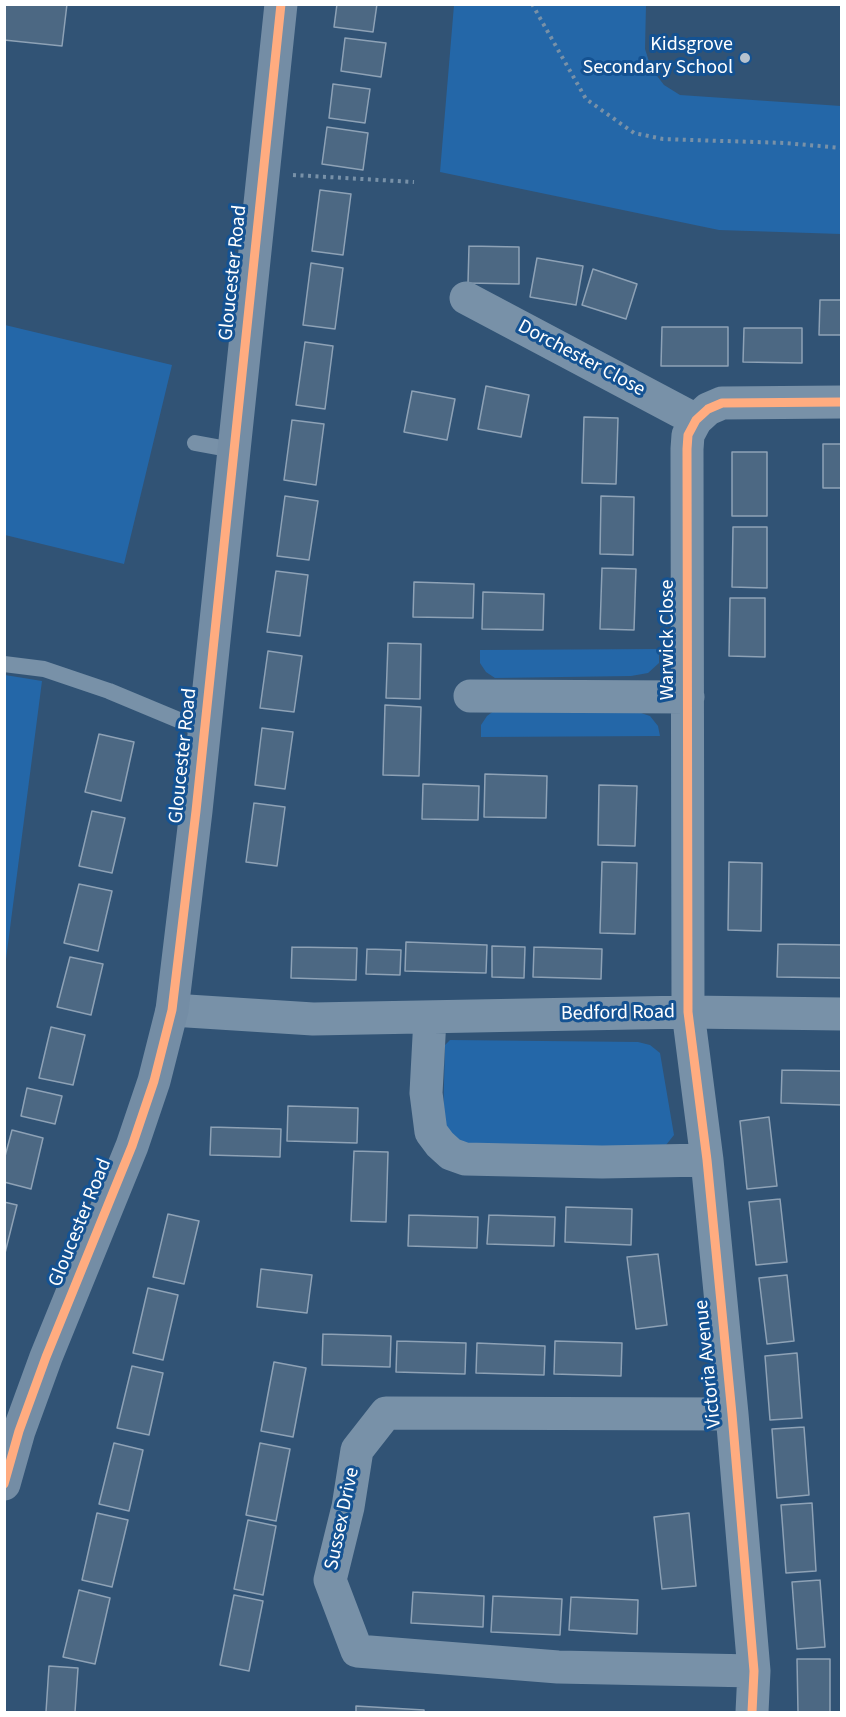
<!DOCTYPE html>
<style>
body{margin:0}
#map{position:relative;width:846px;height:1717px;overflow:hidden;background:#315375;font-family:"Source Sans 3",sans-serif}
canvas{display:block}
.frame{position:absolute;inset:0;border:6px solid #fff;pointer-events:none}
</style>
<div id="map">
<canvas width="846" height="1717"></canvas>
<div class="frame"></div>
</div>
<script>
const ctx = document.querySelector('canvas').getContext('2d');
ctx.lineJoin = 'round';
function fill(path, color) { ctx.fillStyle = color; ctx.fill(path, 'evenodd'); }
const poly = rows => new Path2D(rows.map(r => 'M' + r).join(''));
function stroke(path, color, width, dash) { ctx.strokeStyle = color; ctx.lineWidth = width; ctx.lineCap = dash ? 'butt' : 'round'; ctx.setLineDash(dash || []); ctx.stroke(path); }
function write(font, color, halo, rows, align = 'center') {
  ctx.font = font + ' "Source Sans 3",sans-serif'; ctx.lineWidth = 6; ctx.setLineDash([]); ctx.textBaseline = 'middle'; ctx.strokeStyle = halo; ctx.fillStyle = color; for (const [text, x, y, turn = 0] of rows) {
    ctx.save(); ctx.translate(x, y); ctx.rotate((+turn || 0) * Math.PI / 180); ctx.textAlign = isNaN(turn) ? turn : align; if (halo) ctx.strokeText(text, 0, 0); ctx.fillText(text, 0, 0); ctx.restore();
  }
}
const green = poly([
 [454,5,646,5,645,49,651,68,664,85,680,95,841,106,841,234,719,230,440,172],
 [5,325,172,365,124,564,5,535],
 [659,649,659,663,648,673,631,676,495,678,486,672,480,663,480,650],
 [5,675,42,681,5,967,4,675],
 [495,710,632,710,650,716,658,726,660,736,481,737,481,725,487,716],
 [450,1040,638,1042,650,1045,660,1053,674,1135,666,1145,650,1150,467,1144,452,1137,443,1122,445,1045]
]);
const building = poly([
 [4,4,67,4,62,46,4,40,4,4],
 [337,4,377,4,373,32,334,27,337,4],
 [345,38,386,43,381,77,341,71,345,38],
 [333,84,370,89,365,123,329,118,333,84],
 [327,127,368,133,363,170,322,164,327,127],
 [320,190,351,194,343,255,312,251,320,190],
 [469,246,519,247,519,284,468,283,469,246],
 [537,258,583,266,576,305,530,297,537,258],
 [311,263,343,268,335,329,303,325,311,263],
 [593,269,637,284,626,319,582,305,593,269],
 [820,300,842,300,842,335,819,335,820,300],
 [662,327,728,327,728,366,661,366,662,327],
 [744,328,802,328,802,363,743,362,744,328],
 [305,342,333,346,325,409,296,405,305,342],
 [486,386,529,395,521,437,478,429,486,386],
 [412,391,455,399,447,440,404,432,412,391],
 [584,417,618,418,616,484,582,483,584,417],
 [292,420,324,424,316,485,284,480,292,420],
 [823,444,842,444,842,488,823,488,823,444],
 [732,452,767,452,767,516,732,516,732,452],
 [285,496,318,501,309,560,277,556,285,496],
 [601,496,634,497,633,555,600,554,601,496],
 [733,527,767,527,767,588,732,587,733,527],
 [602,568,636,569,634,630,600,629,602,568],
 [276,571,308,575,300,636,267,632,276,571],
 [414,582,474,584,473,618,413,617,414,582],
 [483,592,544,594,543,630,482,629,483,592],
 [730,598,765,598,765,657,729,656,730,598],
 [388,643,421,644,420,699,386,698,388,643],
 [268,651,302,656,294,712,260,708,268,651],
 [385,705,421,707,419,776,383,775,385,705],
 [262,728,293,732,285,789,255,785,262,728],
 [99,734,134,742,121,801,85,792,99,734],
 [485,774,547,776,546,818,484,817,485,774],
 [423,784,479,786,478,820,422,819,423,784],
 [599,785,637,786,635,846,598,845,599,785],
 [254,803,285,807,277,866,246,862,254,803],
 [92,811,125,818,112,873,79,866,92,811],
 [602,862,637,863,635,934,600,933,602,862],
 [729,862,762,863,761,931,728,930,729,862],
 [79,884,112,891,98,951,64,943,79,884],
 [406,942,487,945,486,973,405,971,406,942],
 [778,944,842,945,842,978,777,977,778,944],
 [492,946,525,947,524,978,492,977,492,946],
 [292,947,357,948,356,980,291,978,292,947],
 [534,947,602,949,601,979,533,977,534,947],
 [367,949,401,950,400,975,366,974,367,949],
 [70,957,103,964,91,1015,57,1007,70,957],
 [51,1027,85,1035,73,1085,39,1078,51,1027],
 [782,1070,842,1071,842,1105,781,1103,782,1070],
 [27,1088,62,1096,55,1124,21,1116,27,1088],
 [288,1106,358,1108,357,1143,287,1141,288,1106],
 [769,1117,777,1186,747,1189,740,1121,769,1117],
 [211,1127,281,1129,280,1157,210,1155,211,1127],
 [12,1130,43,1138,31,1189,4,1182,4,1160,12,1130],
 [354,1151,388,1152,386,1222,351,1221,354,1151],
 [780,1199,787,1262,756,1265,749,1202,780,1199],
 [4,1202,17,1205,4,1257,4,1202],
 [566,1207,632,1209,631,1245,565,1242,566,1207],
 [168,1214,199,1221,184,1284,153,1277,168,1214],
 [409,1215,478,1217,477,1248,408,1246,409,1215],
 [489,1215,555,1217,554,1246,487,1244,489,1215],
 [658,1254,667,1325,636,1329,627,1257,658,1254],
 [261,1269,312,1275,307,1313,257,1307,261,1269],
 [787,1275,794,1341,767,1344,759,1278,787,1275],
 [148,1288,178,1295,163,1360,133,1353,148,1288],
 [323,1334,391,1336,390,1367,322,1365,323,1334],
 [397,1341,466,1343,465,1374,396,1372,397,1341],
 [555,1341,622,1343,621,1376,554,1374,555,1341],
 [477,1343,545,1346,544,1375,476,1373,477,1343],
 [797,1353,802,1418,770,1420,765,1356,797,1353],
 [274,1362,306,1368,293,1437,261,1431,274,1362],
 [132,1366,163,1373,149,1435,117,1428,132,1366],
 [804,1427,809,1495,777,1498,772,1429,804,1427],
 [114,1443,143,1450,129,1511,99,1504,114,1443],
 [260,1443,290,1449,276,1521,246,1515,260,1443],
 [812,1503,816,1571,786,1573,781,1505,812,1503],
 [97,1513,128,1520,112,1587,82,1580,97,1513],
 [689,1513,696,1586,662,1589,654,1517,689,1513],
 [248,1520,276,1526,263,1595,234,1589,248,1520],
 [820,1580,825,1647,797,1649,792,1582,820,1580],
 [79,1590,110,1598,95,1664,63,1657,79,1590],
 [413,1592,484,1596,483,1627,411,1623,413,1592],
 [234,1595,263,1601,249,1671,220,1665,234,1595],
 [493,1596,562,1599,560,1635,491,1632,493,1596],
 [571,1597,638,1600,637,1634,569,1630,571,1597],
 [797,1659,830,1659,830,1712,798,1712,797,1659],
 [49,1666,78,1668,75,1712,46,1712,49,1666],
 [356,1706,424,1710,424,1712,356,1712,356,1706]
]);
const path = poly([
 [532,4,586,99,634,133,663,139,785,143,842,148],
 [293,175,414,182]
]);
const lane = poly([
 [195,443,233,450],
 [4,664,44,669,109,691,205,731]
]);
const street = poly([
 [466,298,696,420],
 [470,696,688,697],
 [172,1010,313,1019,688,1012,842,1014],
 [430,1018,426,1093,431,1132,440,1144,451,1154,465,1159,602,1162,707,1160],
 [732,1414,386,1413,357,1450,348,1507,330,1580,357,1651,558,1667,754,1671],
 [752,1712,754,1671,732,1414,707,1160,688,1012,687,449,688,435,696,420,708,409,722,403,842,402]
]);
const secondary = poly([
 [4,1484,19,1431,46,1357,132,1146,154,1081,172,1010,196,811,281,4]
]);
const cycleway = poly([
 [4,1484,19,1431,46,1357,132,1146,154,1081,172,1010,196,811,281,4],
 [752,1712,754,1671,732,1414,707,1160,688,1012,687,449,688,435,696,420,708,409,722,403,842,402]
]);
const markers = [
 [745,58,6,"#b7c3cf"]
];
const poiNames = [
 ["Kidsgrove",733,46],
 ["Secondary School",733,69]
];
const streetNames = [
 ["Gloucester Road",234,273,-84],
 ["Dorchester Close",581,359,28],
 ["Warwick Close",669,640,-90],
 ["Gloucester Road",184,756,-84],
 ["Bedford Road",618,1014,-1],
 ["Gloucester Road",81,1223,-68],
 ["Victoria Avenue",709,1364,-96],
 ["Sussex Drive",343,1519,-78]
];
fill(green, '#2467a8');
fill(building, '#4c6883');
stroke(building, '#8ea2b6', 1.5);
stroke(path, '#7891a8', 4, [3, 4.5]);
stroke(lane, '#7891a8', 16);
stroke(street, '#7891a8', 33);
stroke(secondary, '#748da5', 33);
stroke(cycleway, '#ffac80', 9);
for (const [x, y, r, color] of markers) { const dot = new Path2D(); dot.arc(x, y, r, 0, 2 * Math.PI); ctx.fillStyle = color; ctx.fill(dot); stroke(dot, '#145292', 2); }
write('20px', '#fff', '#145292', poiNames, 'right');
write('20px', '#fff', '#145292', streetNames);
</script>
